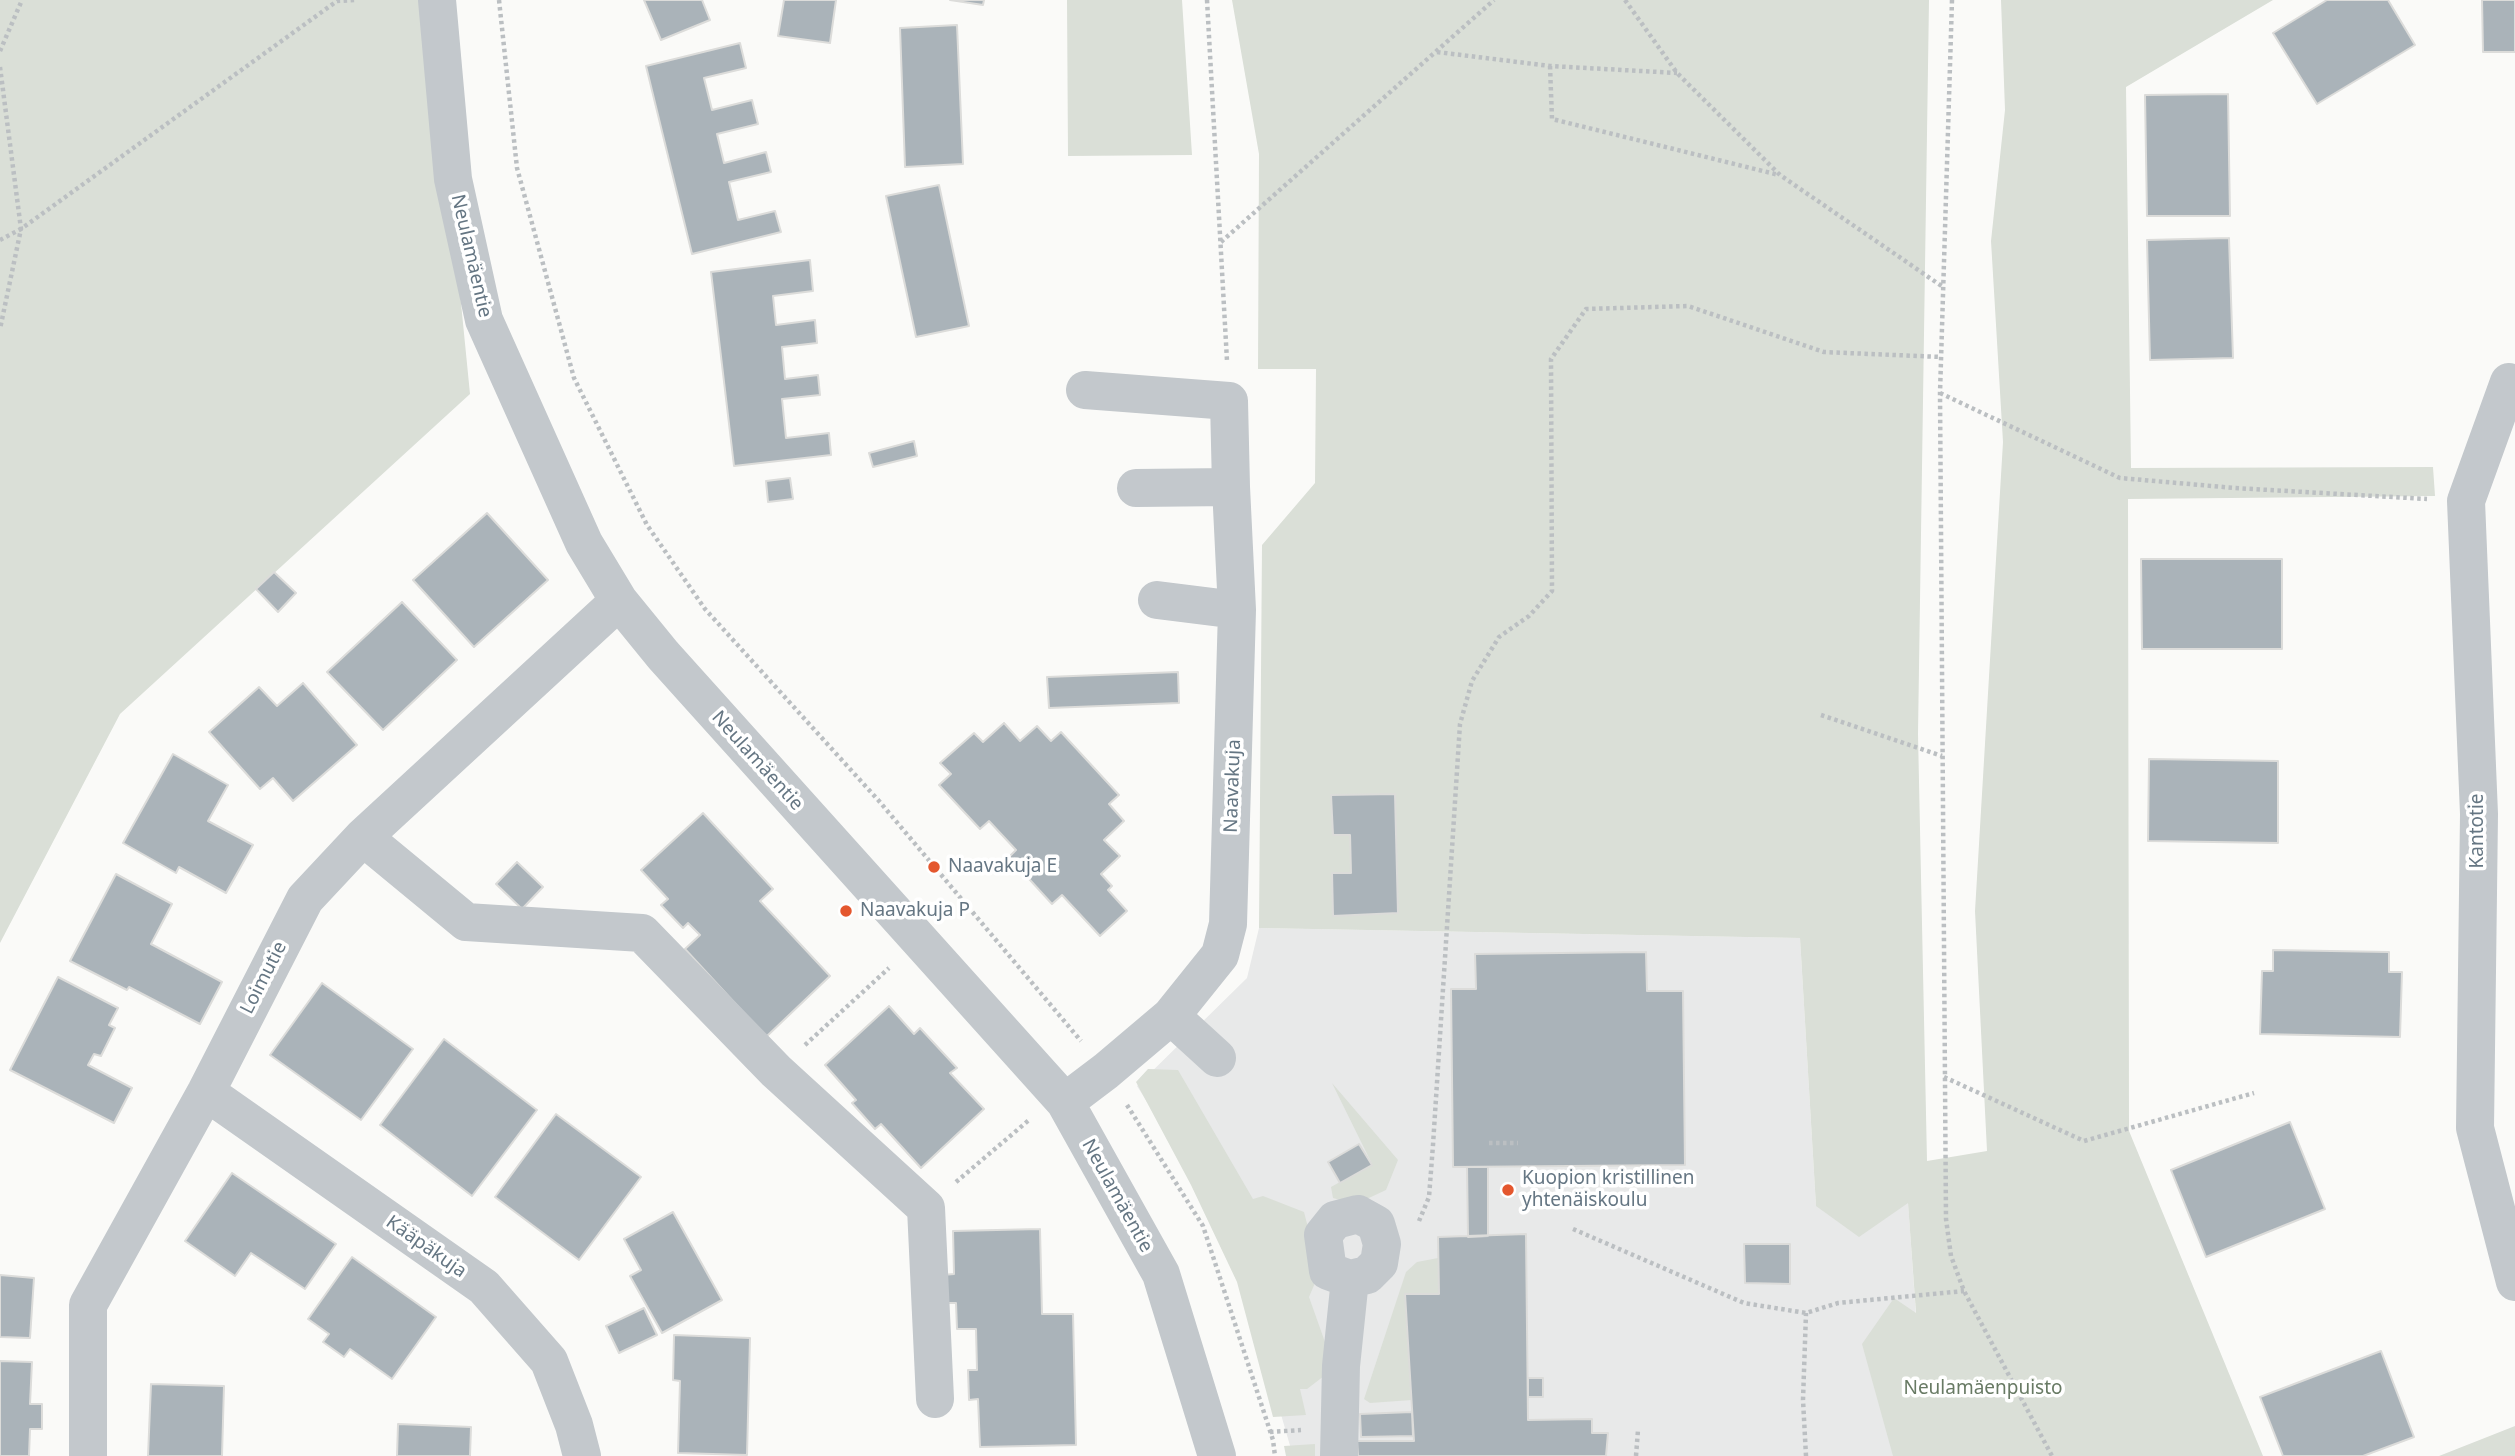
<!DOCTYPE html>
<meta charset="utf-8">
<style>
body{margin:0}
canvas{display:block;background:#fafaf8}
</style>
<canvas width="2515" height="1456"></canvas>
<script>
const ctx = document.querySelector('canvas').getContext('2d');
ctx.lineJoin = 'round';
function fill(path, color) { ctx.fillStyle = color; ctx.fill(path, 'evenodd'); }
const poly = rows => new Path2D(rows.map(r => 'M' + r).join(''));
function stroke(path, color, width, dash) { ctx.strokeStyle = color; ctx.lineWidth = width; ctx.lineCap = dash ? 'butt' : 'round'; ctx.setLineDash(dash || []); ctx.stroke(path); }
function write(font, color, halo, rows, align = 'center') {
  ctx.font = font + ' "Noto Sans",sans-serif'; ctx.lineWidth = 7; ctx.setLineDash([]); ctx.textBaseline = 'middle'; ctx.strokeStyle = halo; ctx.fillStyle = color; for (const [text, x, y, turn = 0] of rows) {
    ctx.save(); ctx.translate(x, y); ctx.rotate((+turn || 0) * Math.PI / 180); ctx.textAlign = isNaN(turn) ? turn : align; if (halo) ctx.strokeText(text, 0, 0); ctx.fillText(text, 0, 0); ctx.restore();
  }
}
const built = poly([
 [1259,928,1800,938,1816,1206,1908,1202,1916,1316,1919,1456,1293,1456,1241,1276,1195,1178,1137,1086,1247,978]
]);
const green = poly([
 [0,0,431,0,470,394,120,714,0,943],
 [1067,0,1182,0,1192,155,1068,156],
 [1232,0,1929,0,1918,734,1927,1161,1987,1151,1975,911,2003,442,1991,241,2005,110,2001,0,2273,0,2126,87,2131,468,2433,467,2435,496,2128,499,2129,1131,2263,1456,1893,1456,1862,1344,1894,1298,1916,1313,1908,1203,1859,1237,1816,1206,1800,938,1259,928,1262,545,1315,483,1316,369,1258,369,1259,154],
 [1148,1069,1178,1070,1253,1199,1263,1196,1304,1212,1314,1251,1318,1276,1309,1297,1331,1359,1324,1376,1307,1389,1300,1389,1306,1415,1273,1417,1237,1282,1191,1185,1136,1082],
 [1332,1083,1398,1160,1386,1190,1356,1204,1333,1198,1331,1187,1372,1164],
 [1438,1258,1439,1294,1405,1294,1412,1400,1370,1403,1364,1399,1406,1272,1417,1262],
 [2515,1426,2515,1456,2439,1456],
 [1315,1444,1315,1456,1286,1456,1284,1446]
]);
const building = poly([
 [644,0,702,0,710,20,661,40,644,0],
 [784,0,836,0,830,43,778,36,784,0],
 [950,0,984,0,983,5,950,0],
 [2327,0,2388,0,2415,45,2317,104,2273,33,2327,0],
 [2482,0,2515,0,2515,52,2483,52,2482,0],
 [957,25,963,164,905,167,900,28,957,25],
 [740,43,746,68,704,78,712,110,752,100,758,124,717,134,724,163,766,152,771,172,729,182,738,220,775,211,781,232,692,254,646,66,740,43],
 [2228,94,2230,216,2147,216,2145,95,2228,94],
 [939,185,969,326,916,337,886,196,939,185],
 [2229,238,2233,358,2150,360,2147,240,2229,238],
 [810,260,813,291,773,296,776,325,815,320,817,343,782,347,785,379,818,375,820,395,782,399,786,438,829,433,831,455,734,466,711,272,810,260],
 [914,441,917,456,873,467,869,453,914,441],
 [790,478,793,499,768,502,766,481,790,478],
 [487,513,548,580,474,647,413,580,487,513],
 [2141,559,2282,559,2282,649,2142,649,2141,559],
 [274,572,296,593,278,612,256,589,274,572],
 [402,602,457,660,383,730,327,672,402,602],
 [1178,672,1179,703,1049,708,1047,677,1178,672],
 [303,683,357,745,293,801,273,778,260,789,209,732,259,687,277,706,303,683],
 [1004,723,1020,741,1037,726,1051,741,1061,732,1119,795,1109,804,1124,821,1104,840,1120,856,1101,874,1112,886,1108,890,1127,911,1100,936,1062,895,1052,904,1009,857,1016,850,989,821,980,829,939,785,951,774,940,763,974,733,983,742,1004,723],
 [173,754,228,785,208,821,253,845,226,893,179,867,176,873,123,843,173,754],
 [2149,759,2278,761,2278,843,2148,841,2149,759],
 [1395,794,1398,913,1333,916,1332,873,1351,873,1350,835,1333,835,1331,795,1395,794],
 [703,813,773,889,760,901,830,976,766,1037,685,949,700,935,688,923,683,928,661,905,668,899,641,870,703,813],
 [517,862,543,887,522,909,496,884,517,862],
 [116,874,172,904,151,944,222,982,200,1024,129,987,127,990,70,961,116,874],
 [2273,950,2389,952,2389,972,2402,972,2400,1037,2260,1034,2262,971,2273,971,2273,950],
 [1646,952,1647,991,1683,991,1685,1165,1453,1167,1451,989,1476,989,1475,954,1646,952],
 [58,977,118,1008,109,1025,115,1028,101,1056,94,1054,88,1065,132,1088,114,1123,10,1070,58,977],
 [322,983,413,1049,361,1120,270,1055,322,983],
 [889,1006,914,1034,920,1028,957,1068,950,1073,984,1109,921,1168,881,1124,875,1129,852,1103,856,1100,825,1065,889,1006],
 [444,1039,537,1110,472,1196,380,1125,444,1039],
 [556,1114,641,1177,579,1260,495,1197,556,1114],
 [2290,1122,2325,1209,2206,1257,2171,1170,2290,1122],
 [1359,1144,1372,1165,1340,1183,1328,1162,1359,1144],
 [1467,1167,1488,1167,1488,1236,1468,1237,1467,1167],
 [232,1173,336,1244,305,1289,251,1253,235,1276,185,1241,232,1173],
 [673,1212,722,1300,662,1333,630,1276,641,1270,624,1239,673,1212],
 [1040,1229,1042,1314,1073,1314,1076,1445,980,1447,978,1399,969,1400,968,1370,977,1370,976,1329,957,1329,956,1303,943,1303,942,1275,954,1274,953,1231,1040,1229],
 [1526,1234,1528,1420,1592,1419,1592,1433,1608,1433,1606,1456,1358,1456,1357,1441,1414,1441,1405,1294,1439,1294,1438,1237,1526,1234],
 [1744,1244,1790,1244,1790,1284,1745,1283,1744,1244],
 [352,1257,436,1317,392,1379,350,1349,344,1357,323,1342,329,1334,308,1319,352,1257],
 [0,1275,34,1278,30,1338,0,1337,0,1275],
 [644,1308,657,1335,619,1353,606,1326,644,1308],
 [674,1335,750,1338,747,1455,678,1453,680,1381,673,1380,674,1335],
 [2381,1351,2414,1437,2363,1456,2283,1456,2260,1397,2381,1351],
 [0,1361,32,1362,30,1404,42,1404,42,1429,30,1429,29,1456,0,1456,0,1361],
 [1528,1378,1543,1378,1543,1397,1528,1397,1528,1378],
 [151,1384,224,1386,222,1456,148,1456,151,1384],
 [1412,1412,1413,1436,1361,1437,1360,1414,1412,1412],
 [398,1424,471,1427,470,1456,397,1456,398,1424]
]);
const path = poly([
 [499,0,517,168,574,378,647,525,705,609,879,801,1081,1041],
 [1207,0,1227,361],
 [1625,0,1677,73,1780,175,1943,287],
 [1952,0,1940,393,1946,1219,1951,1256,1964,1291,2052,1456],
 [0,51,22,0],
 [1437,52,1550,66,1677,73],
 [1550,66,1552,119,1779,175],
 [0,67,21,229,0,329],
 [0,240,21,229,337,1,356,0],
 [1221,242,1494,0],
 [1940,393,2120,478,2235,488,2427,499],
 [1821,715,1942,756],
 [805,1045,889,968],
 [1944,1077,2084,1141,2254,1093],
 [1127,1105,1203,1226,1273,1440,1275,1456],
 [1489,1143,1518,1143],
 [956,1182,1029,1120],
 [1419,1221,1429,1197,1433,1145,1460,724,1472,681,1499,637,1529,616,1552,591,1551,359,1586,309,1688,306,1824,352,1941,357],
 [1573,1229,1744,1303,1806,1313,1838,1303,1964,1291],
 [1270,1432,1301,1430],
 [1636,1456,1638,1430],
 [1806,1456,1803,1400,1806,1313]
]);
const minor = poly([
 [437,0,453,179,484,320,584,543,619,601,663,655,1065,1102,1161,1274,1217,1456],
 [2509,382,2466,501,2479,814,2475,1128,2515,1282],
 [1136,488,1231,487],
 [1157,600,1237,610],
 [363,837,466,922,642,933,776,1071,926,1208,935,1399],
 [1171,1016,1217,1058],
 [206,1092,484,1287,549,1361,574,1425,582,1456],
 [1065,1102,1106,1071,1171,1016,1220,955,1228,924,1237,610,1231,487,1229,401,1085,390],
 [1358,1214,1376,1224,1382,1244,1379,1263,1367,1275,1350,1279,1328,1271,1323,1235,1335,1220,1358,1214],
 [88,1456,88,1305,206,1092,305,899,363,837,619,601],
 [1339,1456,1341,1366,1350,1279]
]);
const markers = [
 [934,867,7,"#e4572e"],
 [846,911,7,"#e4572e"],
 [1508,1190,7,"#e4572e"]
];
const streetNames = [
 ["Neulamäentie",471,256,77],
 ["Neulamäentie",757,761,48],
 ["Naavakuja",1233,786,-88],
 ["Kantotie",2478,831,-90],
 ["Loimutie",264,978,-63],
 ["Neulamäentie",1117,1196,61],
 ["Kääpäkuja",426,1247,35]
];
const poiNames = [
 ["Naavakuja E",948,867],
 ["Naavakuja P",860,911],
 ["Kuopion kristillinen",1522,1179],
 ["yhtenäiskoulu",1522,1201]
];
const parkNames = [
 ["Neulamäenpuisto",1983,1389]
];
fill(built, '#e8e9e9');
fill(green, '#dadfd7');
fill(building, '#aab3b9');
stroke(building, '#dcdcda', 2);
stroke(path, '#bbbfc2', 4.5, [3.5, 3.5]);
stroke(minor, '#c3c8cc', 38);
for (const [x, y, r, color] of markers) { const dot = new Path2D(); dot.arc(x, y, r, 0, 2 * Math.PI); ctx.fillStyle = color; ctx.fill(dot); stroke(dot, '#fff', 2.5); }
write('19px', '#657683', '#fff', streetNames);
write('19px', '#657683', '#fff', poiNames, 'left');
write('19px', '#687a64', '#fff', parkNames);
</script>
